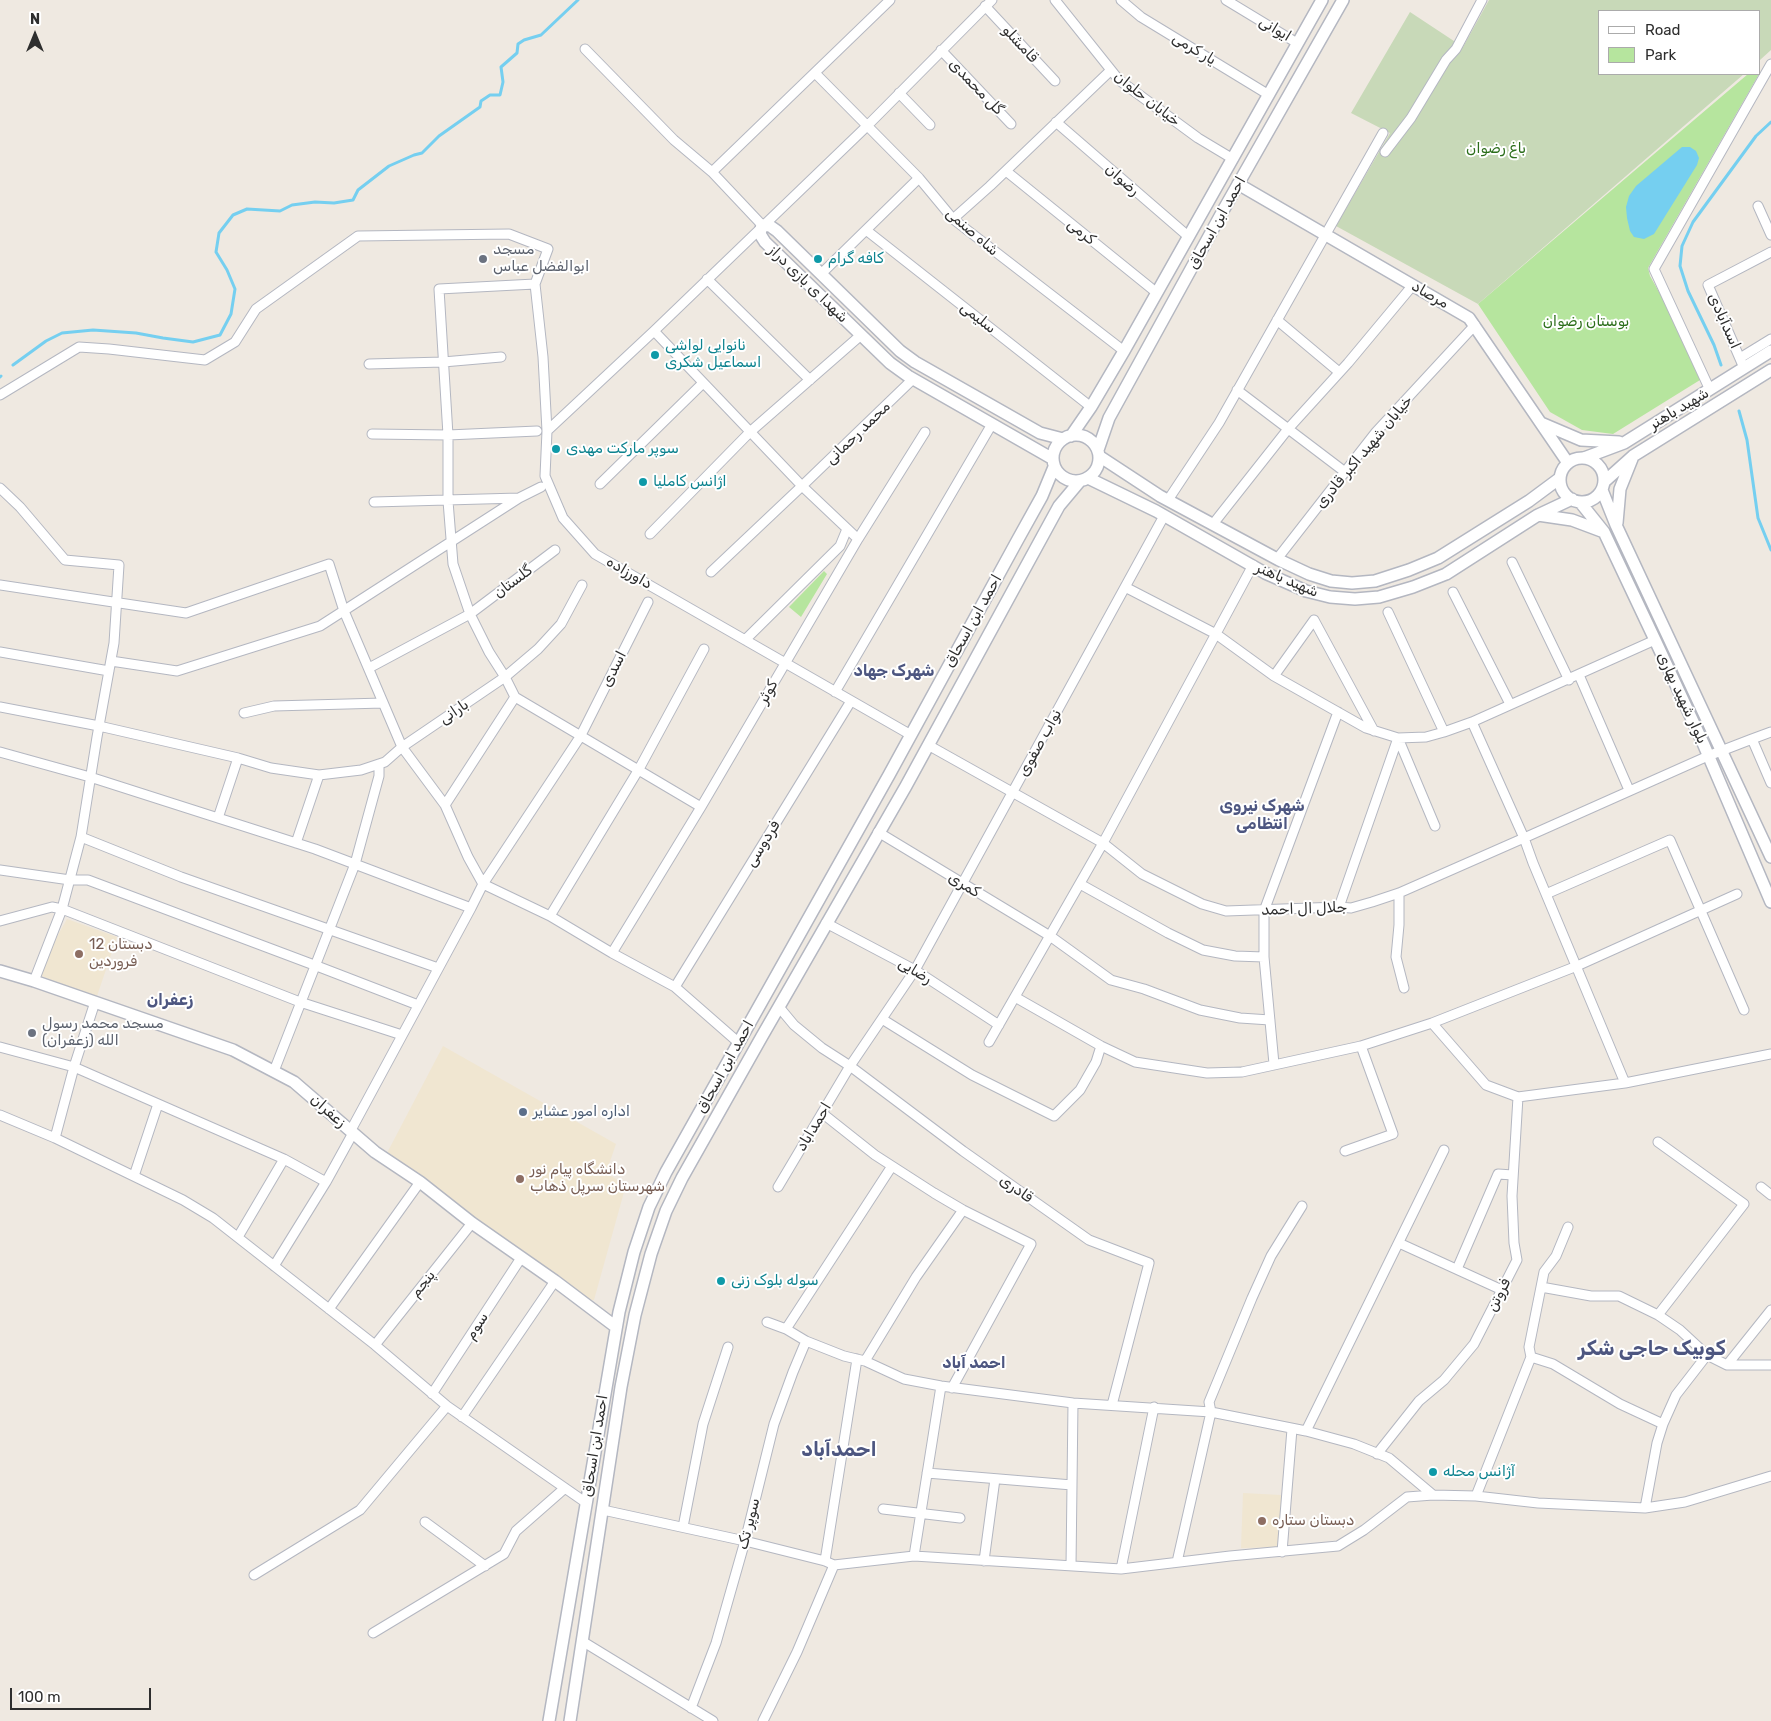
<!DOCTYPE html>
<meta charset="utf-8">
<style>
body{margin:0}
#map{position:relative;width:1771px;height:1721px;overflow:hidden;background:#efe9e1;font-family:Rubik,sans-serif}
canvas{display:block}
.legend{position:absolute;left:1598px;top:10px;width:162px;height:65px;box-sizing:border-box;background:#fff;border:1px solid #ababab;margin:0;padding:6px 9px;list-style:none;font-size:15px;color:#2e2e2e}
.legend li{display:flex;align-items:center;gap:10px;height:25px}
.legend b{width:25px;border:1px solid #ababab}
.north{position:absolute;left:10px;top:10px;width:50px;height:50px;-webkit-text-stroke:4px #fff;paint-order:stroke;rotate:0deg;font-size:14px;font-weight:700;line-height:20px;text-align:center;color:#2e2e2e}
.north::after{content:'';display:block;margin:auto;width:18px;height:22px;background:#2e2e2e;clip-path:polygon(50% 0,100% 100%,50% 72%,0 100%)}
.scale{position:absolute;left:10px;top:1688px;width:141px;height:22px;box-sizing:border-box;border:2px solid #2e2e2e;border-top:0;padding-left:6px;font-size:15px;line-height:18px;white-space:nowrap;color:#2e2e2e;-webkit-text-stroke:4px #fff;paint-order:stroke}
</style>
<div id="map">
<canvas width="1771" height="1721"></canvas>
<ul class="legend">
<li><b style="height:6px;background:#fff"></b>Road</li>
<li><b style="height:14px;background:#b6e59e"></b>Park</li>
</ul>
<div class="north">N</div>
<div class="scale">100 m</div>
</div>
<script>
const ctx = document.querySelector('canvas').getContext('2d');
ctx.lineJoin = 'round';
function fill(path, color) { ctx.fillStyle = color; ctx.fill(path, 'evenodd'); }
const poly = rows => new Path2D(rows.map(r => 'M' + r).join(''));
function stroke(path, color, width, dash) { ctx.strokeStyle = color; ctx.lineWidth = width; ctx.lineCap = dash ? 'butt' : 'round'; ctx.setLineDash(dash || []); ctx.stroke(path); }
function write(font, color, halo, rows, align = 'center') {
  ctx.font = font + ' Rubik,Vazirmatn,sans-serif'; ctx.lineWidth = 4; ctx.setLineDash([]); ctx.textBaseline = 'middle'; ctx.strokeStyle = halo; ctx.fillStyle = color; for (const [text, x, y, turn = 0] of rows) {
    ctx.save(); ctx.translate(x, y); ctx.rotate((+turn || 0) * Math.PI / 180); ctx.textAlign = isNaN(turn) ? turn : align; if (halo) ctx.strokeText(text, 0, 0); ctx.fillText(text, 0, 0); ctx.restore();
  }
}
const education = poly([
 [67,919,117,937,95,1002,42,976,38,970],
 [443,1046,616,1144,606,1173,626,1185,594,1300,588,1300,387,1153],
 [1243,1493,1281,1495,1283,1547,1241,1548]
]);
const green = poly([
 [1748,74,1759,74,1648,268,1650,276,1692,350,1700,380,1613,434,1582,430,1550,412,1478,304],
 [824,571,827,574,801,617,789,607]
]);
const cemetery = poly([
 [1489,0,1771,0,1771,50,1760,60,1760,11,1600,11,1600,74,1744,74,1478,304,1336,226,1390,133,1351,113,1410,12,1463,47]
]);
const water = poly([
 [1682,147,1690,147,1696,151,1699,158,1697,165,1654,234,1644,239,1634,237,1630,231,1627,218,1626,207,1629,196,1636,186]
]);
const stream = poly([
 [13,365,46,341,62,333,93,330,136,333,163,338,193,342,220,335,231,314,235,289,227,270,216,252,219,233,233,215,247,209,280,211,292,205,315,202,334,203,353,200,358,190,389,166,414,155,422,153,439,136,480,107,481,101,490,95,500,95,503,82,501,67,517,53,518,44,524,40,541,35,578,0],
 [1721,365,1714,345,1688,291,1680,266,1682,246,1693,222,1756,136,1771,122],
 [0,377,1,376],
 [1739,411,1747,440,1758,518,1771,550]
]);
const street = poly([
 [1055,0,1119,80,1198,138,1233,159],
 [1121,0,1141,17,1269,95],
 [1226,0,1297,43],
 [985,6,1055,81],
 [585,49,674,140,712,172,762,225],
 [941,50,1011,124],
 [815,73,919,178,953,219,1124,351],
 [899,93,930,125],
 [1056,122,1189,237],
 [1385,152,1411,118,1446,60,1456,49,1482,0],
 [1006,171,1157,293],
 [712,172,890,0],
 [1758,206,1771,235],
 [953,219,990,186,1110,71],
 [866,230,1091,407],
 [821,274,919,178],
 [707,279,810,380],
 [535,284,439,289,448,435,448,501,453,564,470,614,489,652,505,677,515,697,701,807],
 [1277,320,1339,372],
 [654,331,802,486,858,539],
 [1740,358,1771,339],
 [369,364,443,362,501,357],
 [1744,368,1708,285,1771,252],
 [1237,390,1345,472],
 [1710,390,1654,269,1771,64],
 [0,395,79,347,109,349,205,360,235,342,256,309,358,236,509,234,548,249,535,284,543,357,547,431,545,476,563,518,595,554,911,735],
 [547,431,654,331,867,126,992,0],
 [372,434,448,435,537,431],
 [600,484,703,383],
 [0,488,20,507,65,560,119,565,114,643,97,737,81,837,62,909,34,981],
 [1168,500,1219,423,1383,133],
 [374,502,519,498],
 [1213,524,1288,429,1348,363,1413,285],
 [650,534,750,432,861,335],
 [1277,559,1376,432,1475,325],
 [1512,562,1569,680],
 [711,572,802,486,913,379],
 [0,585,186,613,329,564,344,611,402,747,445,805,468,857,483,884,550,916,612,953,675,987,739,1043],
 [1125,587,1216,634,1274,676,1366,728,1398,738,1426,737,1444,732,1472,722,1655,640],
 [1453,592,1510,704],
 [1388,612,1444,732],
 [745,640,840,546,847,529],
 [0,652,109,671],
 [111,661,177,671,320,626,519,498,541,487],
 [369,668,470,614,555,550],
 [1579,675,1629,790],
 [1274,676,1314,620,1374,731],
 [835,692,992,424],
 [0,707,99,726,238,758,271,768,319,775,361,770,385,762,402,747,505,677,538,649,561,624,582,585],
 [244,713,274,706,383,703],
 [1472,722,1524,838,1533,863,1625,1083],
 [1398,738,1435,826],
 [1752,739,1771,732],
 [928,745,1103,843,1142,874,1202,904,1226,911,1339,907,1351,908,1372,902,1399,893,1524,838,1708,756,1752,739,1771,783],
 [0,752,90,777,315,849,471,908],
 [445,805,515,697],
 [218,818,238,758],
 [878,832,1050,936,1111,980,1144,989,1200,1010,1240,1018,1270,1020],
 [81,837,181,877,438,968],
 [296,843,319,775],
 [0,870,70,880,88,880,322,968,418,1005],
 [1080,884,1168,933,1203,950,1235,956,1264,957],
 [1399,893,1399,925,1396,957,1404,988],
 [1546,894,1670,840,1744,1010],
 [1339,907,1398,738],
 [550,916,639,769,704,649],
 [0,921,52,907,62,909,300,1002,402,1035],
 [826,923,915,970,999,1025],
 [612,953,701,807,858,539,925,432],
 [675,987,851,701],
 [1015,997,1101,1046,1135,1062,1207,1073,1242,1072,1361,1046,1432,1023,1577,966,1737,894],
 [779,1007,794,1025,822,1048,850,1066,963,1151,1089,1240,1149,1263,1112,1405],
 [882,1019,972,1075,1054,1116,1080,1090,1096,1062,1101,1046],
 [1432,1023,1486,1085,1518,1097,1625,1083,1771,1054],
 [989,1042,1103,843,1253,565],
 [0,1047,74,1067,284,1159,326,1182],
 [1274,1064,1264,957,1264,911,1338,712],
 [274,1071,355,864,379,776,379,764],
 [822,1113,875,1155,934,1193,963,1210,1031,1244,952,1388],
 [0,1115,55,1138,183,1200,213,1218,375,1345,447,1406,585,1502],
 [351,1130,471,908,483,884,580,737,648,602],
 [55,1138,74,1067,95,1002],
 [1658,1142,1744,1204,1658,1315],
 [1345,1151,1393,1134,1361,1046],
 [134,1176,158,1104],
 [778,1187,850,1066,915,970,1164,516],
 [1761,1187,1771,1195],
 [238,1237,284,1159],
 [1399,1243,1502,1290],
 [274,1266,326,1182,353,1133],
 [1457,1269,1498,1174,1513,1175],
 [1541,1287,1591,1296,1619,1296,1658,1315,1680,1330,1707,1355,1727,1365,1771,1365],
 [329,1309,420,1182],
 [767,1322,786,1329,806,1341,844,1356,865,1361,904,1379,941,1386,1073,1403,1211,1412,1306,1431,1354,1444,1389,1458,1433,1495],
 [786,1329,892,1166],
 [375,1345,472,1223],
 [1531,1357,1553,1364,1620,1404,1663,1424],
 [865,1361,916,1277,963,1210],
 [1727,1365,1771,1310],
 [432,1394,521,1258],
 [462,1417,555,1281],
 [1306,1431,1444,1150],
 [1377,1454,1419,1401,1444,1380,1474,1344,1517,1260,1514,1243,1512,1196,1518,1097],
 [927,1473,1072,1485],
 [1476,1496,1531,1357,1529,1347,1544,1272,1556,1256,1568,1227],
 [1645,1508,1657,1443,1663,1424,1676,1395,1707,1355],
 [883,1509,960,1518],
 [603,1510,745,1541,825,1561,834,1565,914,1556,1121,1569,1230,1556,1338,1546,1364,1530,1407,1497,1433,1495,1476,1496,1538,1503,1645,1508,1685,1502,1771,1476],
 [425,1522,485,1566],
 [683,1527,703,1424,728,1347],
 [1282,1552,1292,1429],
 [914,1556,941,1386],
 [825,1561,857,1359],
 [984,1561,995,1479],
 [1177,1562,1211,1412,1209,1402,1252,1298,1271,1256,1302,1206],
 [1071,1566,1073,1403],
 [1121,1569,1154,1407],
 [254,1575,360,1510,447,1406],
 [373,1633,504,1554,516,1531,565,1488],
 [582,1641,713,1721],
 [691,1708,716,1643,745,1541,774,1424,793,1372,806,1341],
 [763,1721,797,1652,834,1565]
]);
const secondary = poly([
 [1238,184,1469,318,1568,463],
 [1541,423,1581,440,1619,442],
 '1053 458a23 23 0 1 1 46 0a23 23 0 1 1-46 0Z',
 [1071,436,1091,407,1124,351,1322,0],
 [1098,450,1109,418,1224,209,1343,0],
 [1099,456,1160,496,1279,560,1309,574,1331,581,1352,583,1375,581,1409,570,1438,558,1529,501,1560,478],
 [1584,458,1624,443,1771,351],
 '1560 480a22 22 0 1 1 44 0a22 22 0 1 1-44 0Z',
 [1053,459,908,376,890,363,765,242,760,234,762,225,770,226,777,231,900,351,915,362,1040,433,1063,439],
 [1088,478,1156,511,1265,573,1306,591,1330,597,1355,599,1379,597,1413,587,1446,574,1538,515,1572,499],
 [1604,482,1633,456,1771,370],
 [1602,490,1616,525,1771,857],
 [1580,502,1604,532,1655,640,1703,743,1771,902],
 [1538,515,1572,520,1604,532],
 [1617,523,1620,489,1632,459],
 [0,971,34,981,233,1050,294,1082,375,1152,420,1182,472,1223,555,1281,616,1327],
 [549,1721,619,1312,634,1252,649,1207,666,1172,889,775,1017,541,1042,496,1054,467],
 [570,1721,621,1387,635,1315,651,1254,666,1211,682,1178,761,1038,906,786,1059,506,1080,481]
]);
const markers = [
 [483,259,5,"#6b7280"],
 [818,259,5,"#0f9aa8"],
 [655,355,5,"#0f9aa8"],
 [556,449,5,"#0f9aa8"],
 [643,482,5,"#0f9aa8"],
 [79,954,5,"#8d6e63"],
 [32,1033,5,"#6b7280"],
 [523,1112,5,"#5c6f8a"],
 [520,1179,5,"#8d6e63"],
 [721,1281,5,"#0f9aa8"],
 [1433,1472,5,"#0f9aa8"],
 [1262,1521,5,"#8d6e63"]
];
const streetNames = [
 ["ایوانی",1275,29,31],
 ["قامشلو",1020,44,47],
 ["یار کرمی",1194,49,31],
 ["گل محمدی",976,87,46],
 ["خیابان حلوان",1147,99,38],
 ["رضوان",1122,180,41],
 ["احمد ابن اسحاق",1217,223,-61],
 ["شاه صنمی",972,232,41],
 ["کرمی",1081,232,39],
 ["شهدا ی بازی دراز",808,284,44],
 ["مرصاد",1430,295,30],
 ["سلیمی",978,318,38],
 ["اسدآبادی",1724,321,66],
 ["شهید باهنر",1679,409,-31],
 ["محمد رحمانی",858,433,-44],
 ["خیابان شهید اکبر قادری",1364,452,-50],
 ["داورزاده",629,573,30],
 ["شهید باهنر",1287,580,23],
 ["گلستان",513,582,-37],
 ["احمد ابن اسحاق",973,621,-61],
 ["اسدی",614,669,-63],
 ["کوثر",768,692,-60],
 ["بلوار شهید بهاری",1682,698,65],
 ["بارانی",454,712,-34],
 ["نواب صفوی",1040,743,-61],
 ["فردوسی",763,844,-58],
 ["کمری",964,885,31],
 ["جلال ال احمد",1304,909,-2],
 ["رضایی",915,971,31],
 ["احمد ابن اسحاق",725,1067,-61],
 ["زعفران",328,1111,41],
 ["احمداباد",814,1127,-59],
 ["قادری",1016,1189,35],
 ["پنجم",423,1284,-51],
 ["فروتن",1499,1295,-63],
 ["سوم",477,1326,-57],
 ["احمد ابن اسحاق",595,1446,-81],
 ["سوپر تک",749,1524,-76]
];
const parkNames = [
 ["باغ رضوان",1496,149],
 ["بوستان رضوان",1586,322]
];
const worshipNames = [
 ["مسجد",493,250],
 ["ابوالفضل عباس",493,267],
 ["مسجد محمد رسول",42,1024],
 ["الله (زعفران)",42,1041]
];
const cultureNames = [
 ["کافه گرام",828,259],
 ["نانوایی لواشی",665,346],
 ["اسماعیل شکری",665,363],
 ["سوپر مارکت مهدی",566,449],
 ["اژانس کاملیا",653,482],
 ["سوله بلوک زنی",731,1281],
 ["آژانس محله",1443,1472]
];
const educationNames = [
 ["دبستان 12",89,945],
 ["فروردین",89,962],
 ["دانشگاه پیام نور",530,1170],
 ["شهرستان سرپل ذهاب",530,1187],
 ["دبستان ستاره",1272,1521]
];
const serviceNames = [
 ["اداره امور عشایر",533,1112]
];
const neighbourhoodNames = [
 ["شهرک جهاد",894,671],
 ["شهرک نیروی",1262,806],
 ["انتظامی",1262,824],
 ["زعفران",170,1000],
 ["احمد آباد",974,1363]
];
const districtNames = [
 ["کوبیک حاجی شکر",1652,1349],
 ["احمدآباد",839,1450]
];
fill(education, '#f0e6d1');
fill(green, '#b6e59e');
fill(cemetery, '#c8d9b8');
fill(water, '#75cff0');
stroke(stream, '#75cff0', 3);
stroke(street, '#b4b7c1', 11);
stroke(secondary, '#b4b7c1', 14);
stroke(street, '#fff', 9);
stroke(secondary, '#fff', 11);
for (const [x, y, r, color] of markers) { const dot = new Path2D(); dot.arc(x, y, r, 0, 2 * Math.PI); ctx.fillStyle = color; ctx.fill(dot); stroke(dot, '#fff', 2); }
write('15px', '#2e2e2e', '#fff', streetNames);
write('15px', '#2c6e1b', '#fff', parkNames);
write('15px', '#5b616d', '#fff', worshipNames, 'left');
write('15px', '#0d838f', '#fff', cultureNames, 'left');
write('15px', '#785e54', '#fff', educationNames, 'left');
write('15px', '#4e5e75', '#fff', serviceNames, 'left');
write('bold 16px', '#4d5680', '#fff', neighbourhoodNames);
write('bold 20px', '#4d5680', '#fff', districtNames);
</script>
